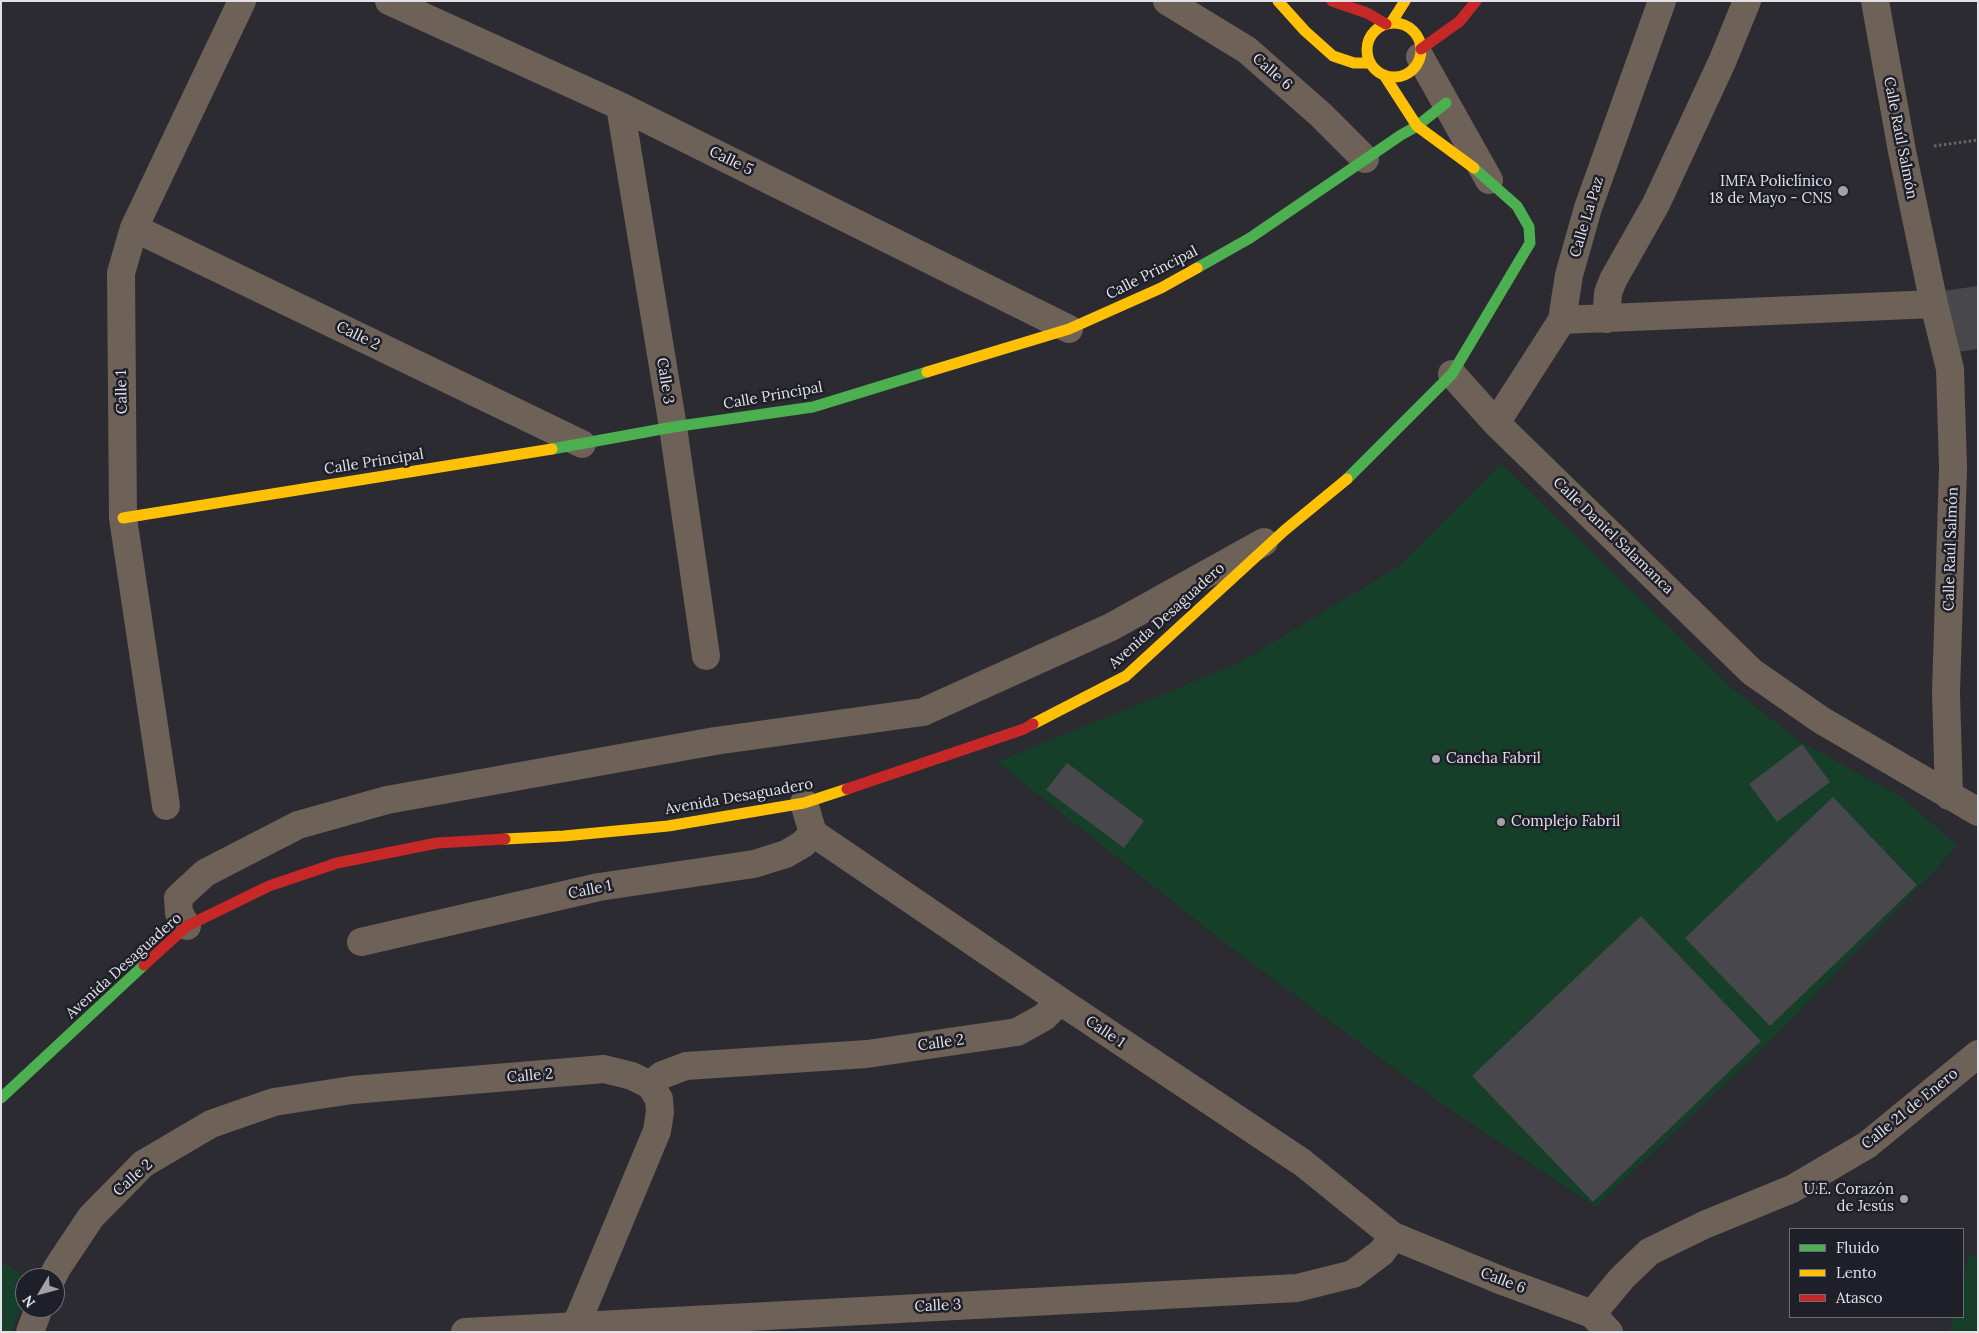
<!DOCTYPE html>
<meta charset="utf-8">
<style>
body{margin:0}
#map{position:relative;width:1979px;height:1333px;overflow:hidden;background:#2b2b31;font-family:Lora,serif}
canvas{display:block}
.frame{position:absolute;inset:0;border:2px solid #e1e1e7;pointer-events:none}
.legend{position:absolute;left:1789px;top:1228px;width:175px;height:90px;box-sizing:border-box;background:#1f1f29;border:1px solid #6d6d75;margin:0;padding:6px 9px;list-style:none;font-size:15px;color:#e1e1e7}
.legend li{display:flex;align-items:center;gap:10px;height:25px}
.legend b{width:25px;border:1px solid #6d6d75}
.north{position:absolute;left:15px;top:1268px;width:50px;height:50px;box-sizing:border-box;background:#1f1f29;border:1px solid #6d6d75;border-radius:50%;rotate:233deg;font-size:14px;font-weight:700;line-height:20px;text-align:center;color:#e1e1e7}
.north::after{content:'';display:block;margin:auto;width:18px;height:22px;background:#a1a1a7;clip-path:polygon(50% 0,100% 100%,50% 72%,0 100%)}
</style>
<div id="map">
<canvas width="1979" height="1333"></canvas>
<div class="frame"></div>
<ul class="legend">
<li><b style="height:6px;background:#4caf50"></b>Fluido</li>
<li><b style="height:6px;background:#ffc107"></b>Lento</li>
<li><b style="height:6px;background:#c62828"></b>Atasco</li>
</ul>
<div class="north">N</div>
</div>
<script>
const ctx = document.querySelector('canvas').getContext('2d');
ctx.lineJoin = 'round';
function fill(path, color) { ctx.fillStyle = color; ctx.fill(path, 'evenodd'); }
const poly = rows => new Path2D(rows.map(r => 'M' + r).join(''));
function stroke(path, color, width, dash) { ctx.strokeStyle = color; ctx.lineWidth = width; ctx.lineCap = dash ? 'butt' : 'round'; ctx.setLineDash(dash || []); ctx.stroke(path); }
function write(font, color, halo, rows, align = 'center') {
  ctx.font = font + ' Lora,serif'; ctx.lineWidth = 5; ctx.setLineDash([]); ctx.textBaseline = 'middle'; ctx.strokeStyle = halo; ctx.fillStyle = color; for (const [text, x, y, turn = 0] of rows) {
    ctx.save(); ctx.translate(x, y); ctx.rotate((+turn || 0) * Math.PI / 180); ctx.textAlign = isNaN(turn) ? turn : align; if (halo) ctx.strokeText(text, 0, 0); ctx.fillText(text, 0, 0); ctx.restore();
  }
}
const green = poly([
 [1501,464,1735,691,1801,742,1903,798,1958,846,1774,1037,1596,1207,1438,1101,1230,947,997,762,1239,663,1399,566],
 [1969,1255,1978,1257,1978,1332,1949,1332,1953,1317,1963,1317,1963,1278],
 [1,1261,27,1278,25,1278,25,1294,12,1332,1,1332]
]);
const building = poly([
 [1978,286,1978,349,1951,353,1943,291],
 [1802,744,1830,782,1777,822,1749,784],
 [1067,763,1144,821,1124,848,1046,790],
 [1833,797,1917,885,1770,1026,1685,938],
 [1641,916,1761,1041,1593,1202,1472,1076]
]);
const path = poly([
 [1934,146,1978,140]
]);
const street = poly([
 [389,1,620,106,1069,329],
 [1167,1,1247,50,1321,115,1365,159],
 [1875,1,1902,151,1934,304,1950,369,1953,468,1946,693,1949,796],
 [1420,57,1489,180],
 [620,106,673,427,706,656],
 [134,228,582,444],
 [1606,319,1608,293,1613,280,1656,204,1722,62,1747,1],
 [1562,320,1934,304],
 [1452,374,1496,423,1752,672,1821,720,1978,812],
 [1496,423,1562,320,1569,275,1588,208,1662,1],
 [804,803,813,833,1060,1001,1303,1163,1393,1236,1500,1280,1592,1314,1609,1332],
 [166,806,123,518,121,273,134,228,242,1],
 [187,926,179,913,178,898,205,873,298,825,387,800,715,741,923,712,1111,627,1264,542],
 [361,942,599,887,754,864,786,854,803,844,813,833],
 [650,1085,662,1075,686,1066,867,1054,1017,1032,1044,1017,1060,1001],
 [52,1278,57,1268,91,1217,143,1164,211,1124,274,1102,352,1090,604,1069,632,1076,650,1085],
 [1592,1314,1622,1278,1649,1252,1704,1225,1792,1189,1867,1145,1978,1054],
 [576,1325,657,1131,660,1112,659,1099,650,1085],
 [30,1332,39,1308],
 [465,1332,1297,1288,1353,1274,1382,1252,1393,1236]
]);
const fast = poly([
 [1197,268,1250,238,1401,135,1417,126,1446,103],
 [552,449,673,427,813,407,927,372],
 [1347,479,1452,374,1530,243,1529,227,1517,206,1474,168],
 [1,1098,144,965]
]);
const slow = poly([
 [1278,1,1305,31,1333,56,1354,63,1370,63],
 [1391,23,1405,1],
 '1367 50a27 27 0 1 1 54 0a27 27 0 1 1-54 0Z',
 [1384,75,1417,126,1474,168],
 [927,372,1069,329,1161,288,1197,268],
 [123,518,552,449],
 [1033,724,1126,676,1285,530,1347,479],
 [505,839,564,836,668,826,804,803,847,789]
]);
const jam = poly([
 [1332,1,1367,13,1386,24],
 [1421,49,1460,21,1476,1],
 [847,789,1024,729,1033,724],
 [144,965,187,926,269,886,337,863,437,843,505,839]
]);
const markers = [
 [1843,191,6,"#a1a1a7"],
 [1436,759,5,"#a1a1a7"],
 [1501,822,5,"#a1a1a7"],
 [1904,1199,5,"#a1a1a7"]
];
const streetNames = [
 ["Calle 6",1272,72,41],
 ["Calle Raúl Salmón",1900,138,79],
 ["Calle 5",731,161,26],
 ["Calle La Paz",1587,217,-73],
 ["Calle Principal",1152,273,-27],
 ["Calle 2",358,336,26],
 ["Calle 3",665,381,81],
 ["Calle 1",122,392,-91],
 ["Calle Principal",773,396,-10],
 ["Calle Principal",374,462,-9],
 ["Calle Daniel Salamanca",1613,536,44],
 ["Calle Raúl Salmón",1951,549,-88],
 ["Avenida Desaguadero",1167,616,-42],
 ["Avenida Desaguadero",739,797,-10],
 ["Calle 1",590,890,-11],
 ["Avenida Desaguadero",124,966,-42],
 ["Calle 1",1105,1032,34],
 ["Calle 2",941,1043,-8],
 ["Calle 2",530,1076,-5],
 ["Calle 21 de Enero",1910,1109,-39],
 ["Calle 2",133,1178,-42],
 ["Calle 6",1503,1281,21],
 ["Calle 3",938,1306,-3]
];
const poiNames = [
 ["IMFA Policlínico",1832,182],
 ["18 de Mayo - CNS",1832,199],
 ["Cancha Fabril",1446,759,"left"],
 ["Complejo Fabril",1511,822,"left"],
 ["U.E. Corazón",1894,1190],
 ["de Jesús",1894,1207]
];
fill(green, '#153f29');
fill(building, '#47474c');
stroke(path, '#6c6561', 3, [2.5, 2.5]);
stroke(street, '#6d6158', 28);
stroke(fast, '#4caf50', 11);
stroke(slow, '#ffc107', 11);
stroke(jam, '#c62828', 11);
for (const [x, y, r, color] of markers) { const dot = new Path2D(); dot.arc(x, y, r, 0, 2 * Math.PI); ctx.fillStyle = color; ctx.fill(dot); stroke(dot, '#1f1f29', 2); }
write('15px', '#e1e1e7', '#1f1f29', streetNames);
write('15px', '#e1e1e7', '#1f1f29', poiNames, 'right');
</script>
